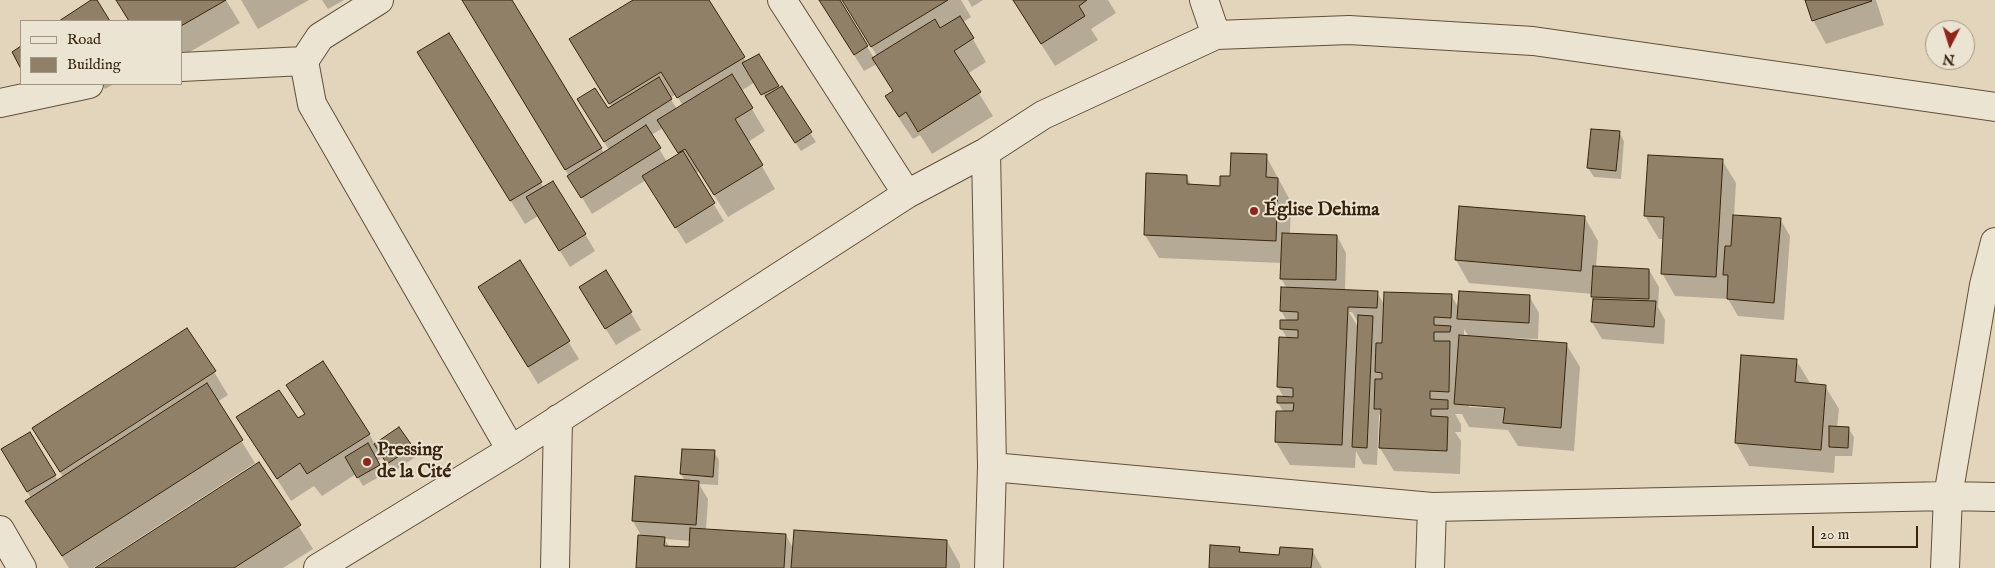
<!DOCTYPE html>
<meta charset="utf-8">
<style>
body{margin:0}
#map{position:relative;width:1995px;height:568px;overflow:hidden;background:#e2d5bc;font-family:"IM FELL English",serif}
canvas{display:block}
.legend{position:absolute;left:20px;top:20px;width:162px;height:65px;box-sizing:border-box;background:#ece4d3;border:1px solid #a49783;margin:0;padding:6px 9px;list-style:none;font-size:15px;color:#38240c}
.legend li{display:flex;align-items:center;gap:10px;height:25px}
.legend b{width:25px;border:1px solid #a49783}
.north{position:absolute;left:1925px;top:20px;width:50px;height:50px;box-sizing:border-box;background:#ece4d3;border:1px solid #a49783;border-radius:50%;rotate:185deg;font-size:14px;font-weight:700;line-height:20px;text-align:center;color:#38240c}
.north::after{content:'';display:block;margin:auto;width:18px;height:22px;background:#8f2418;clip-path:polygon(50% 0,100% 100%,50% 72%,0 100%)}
.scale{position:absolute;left:1812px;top:526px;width:106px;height:22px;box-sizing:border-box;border:2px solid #38240c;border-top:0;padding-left:6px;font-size:15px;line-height:18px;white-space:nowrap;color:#38240c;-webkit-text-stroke:4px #ece4d3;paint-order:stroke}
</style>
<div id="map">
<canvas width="1995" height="568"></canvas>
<ul class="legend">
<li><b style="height:6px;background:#ece4d3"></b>Road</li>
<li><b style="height:14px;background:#908068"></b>Building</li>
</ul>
<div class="north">N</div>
<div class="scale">20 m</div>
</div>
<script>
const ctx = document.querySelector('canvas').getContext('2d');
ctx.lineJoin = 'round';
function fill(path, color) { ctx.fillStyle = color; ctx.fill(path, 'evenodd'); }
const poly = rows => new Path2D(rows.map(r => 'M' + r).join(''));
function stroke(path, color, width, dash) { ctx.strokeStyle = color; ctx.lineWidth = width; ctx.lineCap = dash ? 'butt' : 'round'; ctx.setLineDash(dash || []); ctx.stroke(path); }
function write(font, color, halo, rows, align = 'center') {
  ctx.font = font + ' "IM FELL English",serif'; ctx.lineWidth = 4; ctx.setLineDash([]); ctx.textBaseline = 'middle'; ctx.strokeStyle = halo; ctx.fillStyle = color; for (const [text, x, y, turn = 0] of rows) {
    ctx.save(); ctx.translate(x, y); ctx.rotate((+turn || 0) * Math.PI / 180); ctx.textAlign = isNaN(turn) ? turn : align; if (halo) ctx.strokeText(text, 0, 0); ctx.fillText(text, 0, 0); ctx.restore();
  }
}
const shadow = poly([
 [118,0,226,0,240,23,181,57,181,21,130,21],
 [241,0,309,0,258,29],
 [322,0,344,0,328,9],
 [463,0,510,0,604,153,609,150,589,117,612,107,584,62,635,0,708,0,746,62,759,55,816,142,801,151,755,82,741,91,765,131,748,142,775,189,728,217,699,171,695,174,724,221,686,244,646,180,592,214],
 [676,94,683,106,677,109,670,98],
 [663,128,679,155,667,162,651,135],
 [820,0,838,0,874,58,877,56,843,0,961,0,971,17,963,22,986,62,967,74,993,116,932,154,920,135,913,139,900,120,887,97,894,92,877,64,864,71],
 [968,0,983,0,972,7],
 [1013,0,1108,0,1116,13,1091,29,1098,40,1055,66],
 [1806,0,1876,0,1884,25,1826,44,1813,20],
 [448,35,544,188,585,234,595,251,570,267,538,216,525,224,432,75],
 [102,84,114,84,105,89],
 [1619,132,1624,141,1621,179,1594,177,1588,168],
 [1266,156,1291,202,1290,234,1337,236,1346,253,1345,291,1377,292,1385,306,1451,295,1459,308,1529,296,1539,313,1538,339,1508,338,1508,340,1566,344,1580,367,1574,451,1518,446,1508,430,1469,427,1462,414,1455,414,1461,424,1461,432,1455,432,1461,441,1460,474,1394,471,1380,448,1382,419,1379,414,1377,465,1363,464,1356,451,1355,468,1290,465,1276,442,1284,413,1278,403,1284,398,1278,387,1287,338,1281,328,1287,321,1281,311,1282,289,1287,289,1281,278,1282,263,1159,258,1145,235,1147,175,1186,176,1192,186,1221,187,1232,177],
 [1349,312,1352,312,1362,329,1360,330],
 [1464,329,1469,337,1464,337],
 [1469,404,1511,407,1511,409,1469,407],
 [1722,160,1736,183,1734,216,1780,219,1790,236,1784,320,1738,316,1728,299,1675,296,1662,273,1664,239,1659,239,1645,216],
 [1585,218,1598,241,1596,268,1649,270,1659,287,1658,307,1665,320,1664,344,1602,339,1592,322,1593,294,1469,283,1456,260],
 [519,262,579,359,538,384,489,304],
 [606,271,641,330,616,345,590,304],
 [1796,360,1810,383,1825,386,1839,409,1837,428,1848,428,1854,437,1852,456,1835,456,1834,473,1749,466,1736,443],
 [214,372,228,395,217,402,255,463,93,568,69,568,27,501,31,498,3,449,29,433,58,481,63,477,33,429],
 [288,386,369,434,375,444,412,447,417,456,393,472,383,457,377,461,384,474,363,486,356,474,322,496,314,486,291,501,238,418,297,420,305,415],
 [714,452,719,460,718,485,699,484,708,499,706,530,786,535,794,550,947,541,960,564,960,568,637,568,642,537,633,521,685,481,681,474],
 [665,539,691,541,690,549,669,547],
 [259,464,313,549,283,568,98,568],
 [1239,549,1242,553,1280,556,1312,550,1322,568,1210,568]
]);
const building = poly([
 [91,0,97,0,110,21,59,21,91,0],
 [116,0,226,0,181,26,181,21,129,21,116,0],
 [462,0,512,0,602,148,565,170,462,0],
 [633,0,709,0,745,57,677,98,661,72,609,104,569,39,633,0],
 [819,0,840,0,868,46,854,55,819,0],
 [842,0,948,0,871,47,842,0],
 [1013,0,1087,0,1079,6,1085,16,1041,44,1013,0],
 [1805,0,1871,0,1872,1,1812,21,1805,0],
 [960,16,974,38,954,51,981,92,918,132,906,112,899,117,885,96,893,91,872,58,935,19,940,28,960,16],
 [449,33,542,182,510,201,417,52,449,33],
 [21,46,21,69,12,52,21,46],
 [759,54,779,86,761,95,742,63,759,54],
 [732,74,753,108,735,119,763,165,714,195,685,149,678,153,657,120,732,74],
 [659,77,672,99,604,142,577,99,595,88,608,108,659,77],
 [782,86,812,132,795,143,765,96,782,86],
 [646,125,661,148,581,198,567,176,646,125],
 [1591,129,1620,131,1616,171,1587,168,1591,129],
 [683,151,715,203,675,228,642,176,683,151],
 [1231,153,1267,154,1266,177,1278,178,1276,241,1144,235,1146,173,1187,175,1187,184,1220,186,1220,176,1230,176,1231,153],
 [1648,155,1723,159,1716,277,1661,274,1664,217,1644,216,1648,155],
 [553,181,586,234,559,251,526,197,553,181],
 [1459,206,1585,216,1581,271,1455,260,1459,206],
 [1733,215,1781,218,1774,303,1727,299,1728,275,1723,275,1725,246,1731,246,1733,215],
 [1282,233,1337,235,1336,280,1280,279,1282,233],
 [520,260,570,341,528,367,478,287,520,260],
 [1593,266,1649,269,1649,299,1591,297,1593,266],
 [606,270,632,312,605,329,579,287,606,270],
 [1281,287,1378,291,1377,308,1348,307,1342,445,1275,442,1276,411,1293,411,1294,403,1277,403,1277,396,1293,397,1293,388,1277,387,1279,337,1298,338,1298,330,1280,329,1280,320,1298,320,1298,312,1280,311,1281,287],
 [1459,291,1530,295,1529,323,1457,319,1459,291],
 [1384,292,1452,294,1451,318,1434,317,1434,325,1451,326,1450,332,1434,332,1434,341,1450,341,1449,392,1430,391,1430,399,1448,400,1448,409,1431,409,1431,416,1448,417,1447,451,1379,448,1381,409,1374,409,1375,379,1382,379,1382,373,1375,372,1376,343,1382,343,1384,292],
 [1593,299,1656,301,1654,327,1591,322,1593,299],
 [1358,315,1373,316,1367,448,1352,447,1358,315],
 [187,328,216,371,60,472,32,428,187,328],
 [1459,335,1567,343,1561,428,1503,423,1505,408,1454,404,1459,335],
 [1741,355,1797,359,1795,382,1826,385,1821,450,1735,443,1741,355],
 [323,361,370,434,307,474,300,463,277,479,236,417,279,390,298,418,305,414,286,385,323,361],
 [207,383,243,440,62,556,25,501,207,383],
 [1829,426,1849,427,1848,448,1829,447,1829,426],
 [399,427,413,447,387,464,374,444,399,427],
 [30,432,56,475,27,492,1,449,30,432],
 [368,443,380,465,357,478,345,457,368,443],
 [682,449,715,450,713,477,680,474,682,449],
 [259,462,301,525,234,568,95,568,259,462],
 [635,476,699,481,696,525,632,521,635,476],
 [690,528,786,534,784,568,636,568,638,535,665,537,664,546,689,547,690,528],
 [794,530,947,540,946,568,791,568,794,530],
 [1210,545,1240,547,1239,552,1279,555,1280,547,1313,549,1311,568,1209,568,1210,545]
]);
const minor = poly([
 [379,0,320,37,304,61,312,104,511,450],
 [782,0,907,194],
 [1204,0,1216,35],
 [181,67,304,61],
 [0,103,89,84],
 [986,152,992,467,989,568],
 [992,467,1432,507,1948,496,1995,497],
 [0,530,22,568],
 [318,568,511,450,907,194,986,152,1043,115,1216,35,1349,30,1533,41,1995,107],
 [555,568,558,419],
 [1430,568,1432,507],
 [1945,568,1948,496,1984,285,1995,242]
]);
const markers = [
 [1254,211,5,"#8f2418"],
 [367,462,5,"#8f2418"]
];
const poiNames = [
 ["Église Dehima",1264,211],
 ["Pressing",377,451],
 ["de la Cité",377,473]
];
fill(shadow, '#0003');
fill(building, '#908068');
stroke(building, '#38240c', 1);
stroke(minor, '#625038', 30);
stroke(minor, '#ece4d3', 28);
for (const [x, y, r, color] of markers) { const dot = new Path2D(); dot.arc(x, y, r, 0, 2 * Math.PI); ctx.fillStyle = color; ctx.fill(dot); stroke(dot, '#ece4d3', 2); }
write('bold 19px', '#38240c', '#ece4d3', poiNames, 'left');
</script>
